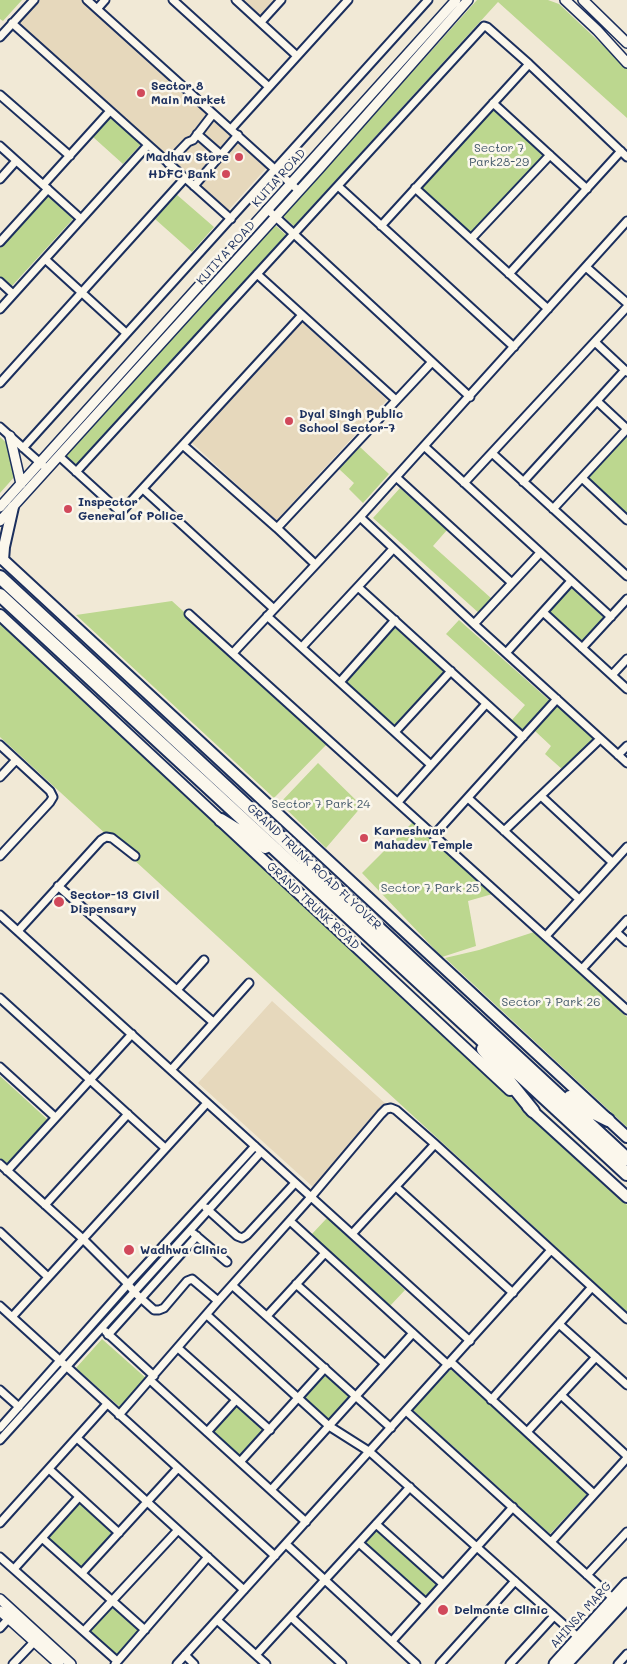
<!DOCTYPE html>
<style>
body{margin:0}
canvas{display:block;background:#f1e9d6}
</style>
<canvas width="627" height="1664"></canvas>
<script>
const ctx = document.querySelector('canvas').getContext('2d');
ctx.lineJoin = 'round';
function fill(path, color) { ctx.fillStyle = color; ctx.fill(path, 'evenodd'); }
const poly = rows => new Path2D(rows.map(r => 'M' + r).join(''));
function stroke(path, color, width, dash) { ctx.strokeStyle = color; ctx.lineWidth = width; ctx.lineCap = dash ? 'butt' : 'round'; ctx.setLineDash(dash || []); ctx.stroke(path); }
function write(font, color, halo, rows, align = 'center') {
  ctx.font = font + ' Mali,sans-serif'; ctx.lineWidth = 5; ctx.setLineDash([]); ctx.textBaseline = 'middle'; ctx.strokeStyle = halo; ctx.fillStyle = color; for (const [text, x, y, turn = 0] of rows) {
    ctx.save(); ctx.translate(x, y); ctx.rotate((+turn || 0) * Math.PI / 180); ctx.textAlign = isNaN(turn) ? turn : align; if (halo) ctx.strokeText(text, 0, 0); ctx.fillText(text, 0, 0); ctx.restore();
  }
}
const built = poly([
 [36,0,82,0,270,164,225,214,16,23],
 [243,0,274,0,260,16],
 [302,322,387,400,276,521,191,442],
 [272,1001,387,1105,313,1187,198,1083]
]);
const green = poly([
 [0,0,22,0,3,21,0,19],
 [477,0,548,0,559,4,627,68,627,118,498,2,294,226,283,216],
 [496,104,550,155,471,234,422,188],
 [111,117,141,144,123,164,93,137],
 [176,194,214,227,192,252,155,219],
 [48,195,73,219,11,287,0,277,0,248],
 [275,225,286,235,77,465,66,456],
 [627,435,627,515,587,479],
 [0,437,10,446,16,475,0,493],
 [360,447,389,474,363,503,349,489,354,483,339,469],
 [400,488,447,530,433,546,492,599,480,614,373,518],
 [571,587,604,618,581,642,548,611],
 [172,601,328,743,274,798,76,615],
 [459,620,550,701,523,731,512,720,525,705,446,634],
 [0,623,627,1205,627,1312,0,737],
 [394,627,444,671,395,726,345,681],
 [558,704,596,739,563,770,545,754,551,746,535,731],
 [318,763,362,806,326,848,280,803],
 [414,821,496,893,468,901,476,946,442,957,362,873],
 [534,932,627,1017,627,1127,445,958,479,950],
 [0,1076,48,1120,7,1164,0,1158],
 [327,1218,405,1290,389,1307,311,1235],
 [102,1339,147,1379,121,1408,76,1368],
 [451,1369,588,1493,550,1534,413,1410],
 [324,1373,349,1396,328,1420,303,1397],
 [236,1405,264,1430,239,1457,211,1432],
 [80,1503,112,1533,80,1568,48,1538],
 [378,1529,439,1584,426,1599,365,1544],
 [112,1606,139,1631,117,1656,90,1631]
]);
const minor = poly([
 [87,0,299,191],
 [173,0,269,87],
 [236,0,297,56],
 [97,9,105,0],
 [261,22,281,0],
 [12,23,231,219],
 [0,37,34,0],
 [0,95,70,156],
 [493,103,587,189],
 [231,129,348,0],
 [197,134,221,155],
 [0,146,81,219],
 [168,163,188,142,193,140,213,114],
 [0,179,16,161],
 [43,185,110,111],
 [194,186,238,135],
 [338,186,514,347],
 [415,188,548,309],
 [267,209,470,397],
 [381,226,529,64],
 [471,239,550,155],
 [0,242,48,189],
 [45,259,126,333],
 [586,267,627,303],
 [257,274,396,400],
 [509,274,621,151],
 [0,282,13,294],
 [0,309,148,145],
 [595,342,627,372],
 [0,383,185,178],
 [597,401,627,429],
 [0,427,47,469],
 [184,446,277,528,315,564],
 [424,446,611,617],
 [23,448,428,0],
 [492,453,627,576],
 [59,456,117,509,120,511,123,510,302,315],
 [76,472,484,26,487,27,529,64,627,157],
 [396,477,512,583],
 [582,478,627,520],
 [523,482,625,370],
 [464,483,627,307],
 [143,489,274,609],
 [553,509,627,429],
 [360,517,474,624,627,763],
 [277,528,432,362],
 [358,587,523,737],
 [543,612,627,689],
 [189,614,627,1010],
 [267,616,431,765],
 [474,624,540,553],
 [302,647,393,549],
 [582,648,627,599],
 [233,653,360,517,627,221],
 [506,653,571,581],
 [612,675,627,659],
 [340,682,395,620],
 [395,732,451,671],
 [0,745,50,791,53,797,50,802,0,856],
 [618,755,627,746],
 [0,777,16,760],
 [541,796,612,862],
 [468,798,579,899],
 [398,802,486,704],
 [504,831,600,739],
 [434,835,557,699],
 [58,886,213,1022],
 [0,915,470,1341],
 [18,931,101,840,106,837,112,838,135,856],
 [616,932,627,942],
 [546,936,627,847],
 [582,969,627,920],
 [177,990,204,960],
 [0,998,165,1148],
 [0,1067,55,1117],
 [171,1070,249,983],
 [0,1164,83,1239,128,1284,134,1292,154,1310,159,1310,164,1308,187,1281,192,1279,218,1301],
 [7,1171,132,1034],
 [396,1187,513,1293],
 [45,1205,128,1114],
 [206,1208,237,1236,242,1238,247,1235,295,1183],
 [290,1221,448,1365],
 [0,1232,48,1277],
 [194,1234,227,1262],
 [352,1234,435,1144],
 [296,1284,385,1364],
 [233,1286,391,1428],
 [0,1306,275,1556],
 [207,1315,329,1426,370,1452,580,1639],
 [267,1316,325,1253],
 [12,1317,207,1103],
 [559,1324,627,1385],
 [106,1332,154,1376],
 [108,1335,197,1236],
 [178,1348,270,1430],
 [451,1362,594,1494],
 [150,1380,306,1522],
 [0,1390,19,1407],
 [561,1395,627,1456],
 [491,1400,592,1287],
 [406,1411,616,1601],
 [119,1415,218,1301,311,1197,381,1114,386,1109,391,1108,396,1110,435,1144,627,1319],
 [0,1428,128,1284,255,1146],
 [207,1432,236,1400],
 [527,1432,596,1357],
 [77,1438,244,1590],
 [0,1440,261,1152],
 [240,1462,325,1368],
 [49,1469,119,1533],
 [271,1490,413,1333],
 [0,1523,107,1404],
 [376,1524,443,1584],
 [42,1538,145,1630],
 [551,1542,627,1458],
 [359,1543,426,1603],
 [286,1544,416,1664],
 [0,1557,117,1661],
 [14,1569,79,1497],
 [82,1573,178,1468],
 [587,1575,627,1532],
 [291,1617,342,1664],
 [217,1620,266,1664],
 [0,1628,11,1616],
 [84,1631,178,1530],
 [392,1641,513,1507],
 [185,1655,194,1664],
 [256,1655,410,1487],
 [13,1664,34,1642],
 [115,1664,208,1557],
 [177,1664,551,1250],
 [440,1664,515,1581],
 [510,1664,554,1616],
 [618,1664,627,1654]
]);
const tertiary = poly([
 [565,0,597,30,627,63],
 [583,0,627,43],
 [10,436,21,484],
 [0,507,456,0],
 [0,521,319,169,468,0],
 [0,1599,71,1664],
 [0,1611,59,1664]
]);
const primary = poly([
 [0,557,627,1137],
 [3,560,4,547,13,507],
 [0,615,510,1090],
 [528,1107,627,1197]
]);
const trunk = poly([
 [555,1664,627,1584],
 [566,1664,627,1598]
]);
const motorway = poly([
 [0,577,627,1159],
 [0,595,627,1174],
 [221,820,265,847],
 [483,1049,533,1111],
 [570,1097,588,1110,608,1120]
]);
const markers = [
 [141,93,5,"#d1495b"],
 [239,157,5,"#d1495b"],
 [226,174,5,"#d1495b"],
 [289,421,5,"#d1495b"],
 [68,509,5,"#d1495b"],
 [364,838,5,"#d1495b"],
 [59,902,6,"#d1495b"],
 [129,1250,6,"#d1495b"],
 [443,1610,6,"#d1495b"]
];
const poiNames = [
 ["Sector 8",151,86],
 ["Main Market",151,100],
 ["Madhav Store",229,157,"right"],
 ["HDFC Bank",216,174,"right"],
 ["Dyal Singh Public",299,414],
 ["School Sector-7",299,428],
 ["Inspector",78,502],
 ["General of Police",78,516],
 ["Karneshwar",374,831],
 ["Mahadev Temple",374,845],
 ["Sector-13 Civil",70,895],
 ["Dispensary",70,909],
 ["Wadhwa Clinic",140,1250],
 ["Delmonte Clinic",454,1610]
];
const parkNames = [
 ["Sector 7",499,148],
 ["Park28-29",499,162],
 ["Sector 7 Park 24",321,804],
 ["Sector 7 Park 25",430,888],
 ["Sector 7 Park 26",551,1002]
];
const streetNames = [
 ["KUTIA ROAD",279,178,-48],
 ["KUTIYA ROAD",226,253,-48],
 ["GRAND TRUNK ROAD FLYOVER",314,867,43],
 ["GRAND TRUNK ROAD",313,906,43],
 ["AHINSA MARG",581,1615,-48]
];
fill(built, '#e6d8bc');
fill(green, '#bcd78f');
stroke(minor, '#1b2f5e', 11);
stroke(tertiary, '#1b2f5e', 12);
stroke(primary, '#1b2f5e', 14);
stroke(trunk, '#1b2f5e', 15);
stroke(motorway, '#1b2f5e', 16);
stroke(minor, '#fbf7ec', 7);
stroke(tertiary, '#fbf7ec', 9);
stroke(primary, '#fbf7ec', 10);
stroke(trunk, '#fbf7ec', 11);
stroke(motorway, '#fbf7ec', 12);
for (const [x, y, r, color] of markers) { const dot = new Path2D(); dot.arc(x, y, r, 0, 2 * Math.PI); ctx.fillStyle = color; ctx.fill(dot); stroke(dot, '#fbf7ec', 2); }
write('bold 12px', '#1b2f5e', '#fbf7ec', poiNames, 'left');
write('12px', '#43596a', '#fbf7ec', parkNames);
write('12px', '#1b2f5e', '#fbf7ec', streetNames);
</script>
